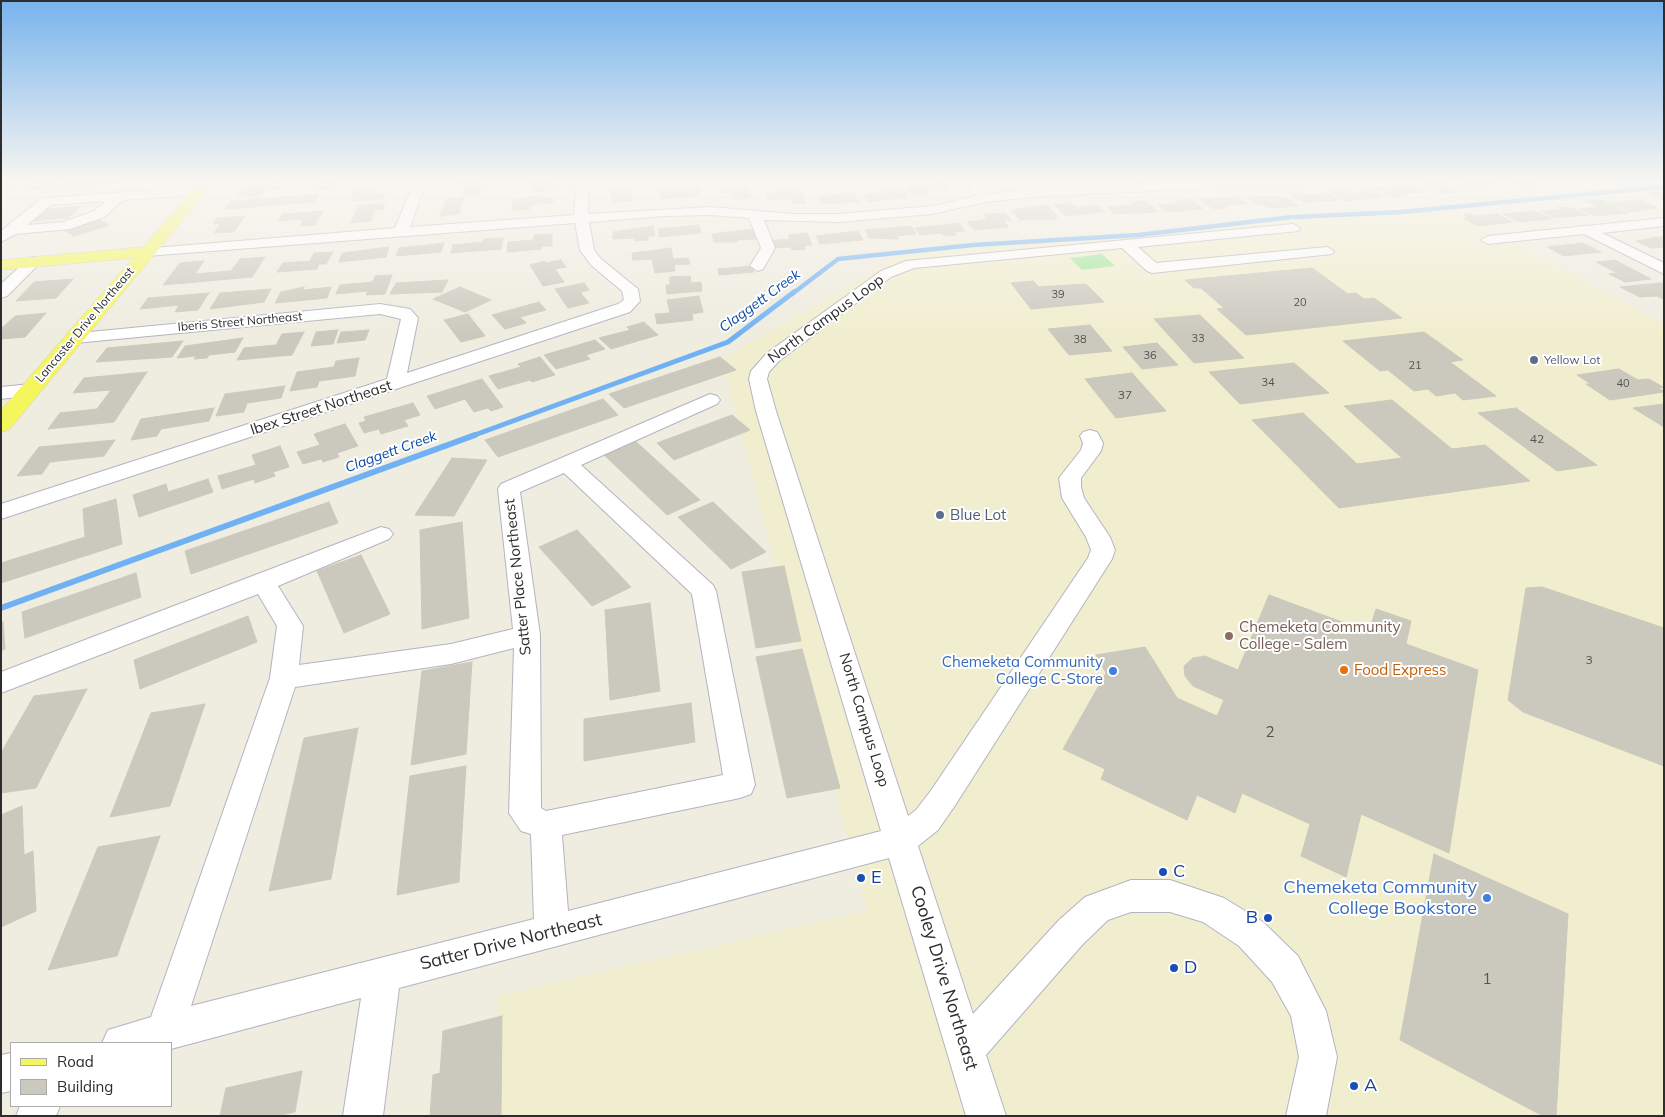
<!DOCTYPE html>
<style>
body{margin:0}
#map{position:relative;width:1665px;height:1117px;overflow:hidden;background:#efece0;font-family:Mulish,sans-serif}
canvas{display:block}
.frame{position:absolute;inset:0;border:2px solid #2d2d2d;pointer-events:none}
.legend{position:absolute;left:10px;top:1042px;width:162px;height:65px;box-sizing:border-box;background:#fff;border:1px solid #ababab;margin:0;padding:6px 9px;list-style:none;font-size:15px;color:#2d2d2d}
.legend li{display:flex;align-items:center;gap:10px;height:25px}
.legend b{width:25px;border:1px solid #ababab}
</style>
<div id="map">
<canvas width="1665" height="1117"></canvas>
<div class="frame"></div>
<ul class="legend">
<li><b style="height:6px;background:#f5f65d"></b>Road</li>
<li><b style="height:14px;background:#cbc9be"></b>Building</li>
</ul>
</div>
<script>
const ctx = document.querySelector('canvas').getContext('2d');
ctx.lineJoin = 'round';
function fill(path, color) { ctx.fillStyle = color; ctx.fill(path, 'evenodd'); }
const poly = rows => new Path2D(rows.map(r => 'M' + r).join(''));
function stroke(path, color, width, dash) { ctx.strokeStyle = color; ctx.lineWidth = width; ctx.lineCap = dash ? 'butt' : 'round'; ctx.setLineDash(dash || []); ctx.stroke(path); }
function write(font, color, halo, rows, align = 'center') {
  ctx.font = font + ' Mulish,sans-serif'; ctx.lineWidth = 4; ctx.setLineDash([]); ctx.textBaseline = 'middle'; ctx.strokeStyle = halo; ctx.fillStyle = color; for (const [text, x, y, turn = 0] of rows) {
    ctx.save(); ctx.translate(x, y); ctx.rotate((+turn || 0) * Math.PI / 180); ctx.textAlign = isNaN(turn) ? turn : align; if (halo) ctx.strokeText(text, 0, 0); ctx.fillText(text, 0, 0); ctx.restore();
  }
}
const education = poly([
 [1444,204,1664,324,1664,1116,493,1116,498,996,867,911,722,360,902,254]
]);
const green = poly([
 [1102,254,1115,266,1082,270,1070,258]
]);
const streamFar2 = poly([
 [792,294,838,259,973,245,1138,235,1292,217,1401,212,1661,187]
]);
const streamFar1 = poly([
 [472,436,728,342,794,292]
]);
const stream = poly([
 [1,608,475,435]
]);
const building = poly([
 [1,180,25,180,16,181,8,188,1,188,1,180],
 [39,180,62,180,52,188,26,190,39,180],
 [68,180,125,180,122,183,60,187,68,180],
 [459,180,483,180,479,194,462,195,465,183,458,184,459,180],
 [535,180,554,180,553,190,533,192,534,186,526,187,527,182,535,182,535,180],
 [998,180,1023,180,1025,181,1001,183,998,180],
 [1434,180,1448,180,1461,187,1449,188,1457,192,1441,194,1421,183,1437,182,1434,180],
 [1454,180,1497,180,1500,182,1478,186,1464,185,1454,180],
 [1509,180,1526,180,1536,184,1523,186,1509,180],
 [338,182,334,189,312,191,317,183,338,182],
 [282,183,278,190,265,190,261,196,236,197,250,185,282,183],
 [945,183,949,190,925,191,928,195,912,196,906,186,945,183],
 [1412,185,1424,192,1403,194,1408,196,1393,198,1374,187,1412,185],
 [379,186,372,194,385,193,382,199,353,201,355,198,351,198,353,191,358,191,360,187,379,186],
 [630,186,633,201,612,202,610,187,630,186],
 [747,186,752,198,734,199,732,193,721,193,719,188,747,186],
 [697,188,700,196,661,199,659,191,697,188],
 [903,189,909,197,869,202,864,195,903,189],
 [1343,189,1350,193,1375,191,1386,197,1346,201,1329,191,1343,189],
 [800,190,806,203,793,204,790,198,768,200,765,193,800,190],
 [1302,192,1306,195,1328,194,1339,200,1304,203,1289,194,1302,192],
 [1664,192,1664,200,1648,193,1664,192],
 [853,193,860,202,822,204,817,196,853,193],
 [319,194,315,202,225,209,230,201,319,194],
 [539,196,539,198,553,197,553,203,530,205,530,209,512,210,513,200,539,196],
 [1249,196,1285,197,1299,206,1273,208,1250,202,1249,196],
 [464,197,459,214,440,216,447,198,464,197],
 [1238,197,1248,204,1223,205,1226,208,1213,209,1199,199,1238,197],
 [1190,199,1203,209,1167,212,1158,205,1180,203,1176,200,1190,199],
 [1601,200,1629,213,1595,216,1579,209,1598,207,1586,201,1601,200],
 [1640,200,1658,208,1631,212,1610,203,1640,200],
 [1145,201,1159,212,1114,214,1107,207,1134,205,1131,202,1145,201],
 [385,203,383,209,375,210,371,221,351,223,358,205,385,203],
 [1070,203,1076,208,1097,205,1105,212,1066,216,1054,204,1070,203],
 [1047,205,1058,217,1054,217,1056,219,1020,220,1011,210,1047,205],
 [81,206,68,218,32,221,46,209,81,206],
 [1557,207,1573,208,1588,215,1554,218,1540,211,1560,209,1557,207],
 [323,211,315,225,300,226,304,219,278,221,283,214,323,211],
 [1535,211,1552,219,1519,222,1502,214,1535,211],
 [1005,213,1012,220,1003,221,1009,227,974,230,967,222,987,219,983,214,1005,213],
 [1471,214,1475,216,1497,214,1513,222,1478,226,1463,218,1468,217,1464,215,1471,214],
 [245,216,234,232,214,233,221,223,213,224,217,218,245,216],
 [96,218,110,225,74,236,59,228,96,218],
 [959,223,965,231,954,232,956,235,944,236,942,233,920,235,915,228,959,223],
 [699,225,701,233,659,237,658,229,699,225],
 [653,226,655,236,648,236,648,240,635,241,635,238,613,239,613,232,653,226],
 [911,226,916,234,897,236,898,239,869,238,865,230,911,226],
 [754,229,756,239,737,240,737,242,714,242,712,234,754,229],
 [858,231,863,240,820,244,816,236,858,231],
 [807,233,812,245,804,246,805,249,792,250,791,247,769,248,767,241,790,239,788,235,807,233],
 [552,234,552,246,541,246,541,249,507,252,508,242,534,240,534,235,552,234],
 [1664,236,1664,247,1651,248,1636,241,1664,236],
 [503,238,501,249,451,253,453,245,483,242,484,239,503,238],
 [444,243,441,252,396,256,399,248,444,243],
 [1583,243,1601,252,1564,256,1547,247,1583,243],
 [389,247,386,257,339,262,342,253,389,247],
 [671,248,673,259,688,258,690,264,674,265,675,271,655,273,652,259,633,260,632,253,671,248],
 [333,252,326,264,319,264,317,269,277,272,283,263,310,261,314,253,333,252],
 [265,257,252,277,163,285,180,263,204,261,195,274,231,271,240,259,265,257],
 [561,260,566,267,555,269,564,282,543,286,530,265,545,261,546,263,561,260],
 [1615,260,1651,279,1625,282,1609,274,1617,273,1596,262,1615,260],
 [752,266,754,272,719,275,718,269,752,266],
 [1312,268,1348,294,1356,293,1364,299,1374,298,1402,318,1246,335,1217,309,1224,308,1201,288,1194,288,1185,280,1312,268],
 [392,275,385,294,366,295,368,291,336,294,340,285,373,282,375,276,392,275],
 [690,276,691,283,701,282,702,291,667,294,666,285,670,285,670,277,690,276],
 [73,279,56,298,16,301,34,282,73,279],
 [448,280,442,292,390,294,396,283,448,280],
 [1033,281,1039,287,1086,284,1104,302,1031,309,1011,283,1033,281],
 [584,283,589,290,580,292,589,303,568,308,555,289,584,283],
 [1660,283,1664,284,1664,299,1657,296,1640,297,1620,287,1660,283],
 [304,287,303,290,331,287,327,298,275,303,281,292,304,287],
 [460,287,491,300,465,312,433,299,460,287],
 [271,289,264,302,210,309,220,293,271,289],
 [209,293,198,310,175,312,179,305,140,309,148,298,209,293],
 [699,296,703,312,692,314,693,320,657,324,655,314,670,313,667,300,699,296],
 [539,302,546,310,520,317,526,323,505,329,492,315,539,302],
 [46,313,25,337,1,339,1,329,15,316,46,313],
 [468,314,485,336,461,342,444,320,468,314],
 [1200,315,1244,358,1194,363,1154,319,1200,315],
 [644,322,658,335,611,349,599,338,630,330,627,327,644,322],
 [1090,325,1112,351,1069,355,1048,329,1090,325],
 [338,330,333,344,311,346,316,332,338,330],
 [369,330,365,340,337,343,341,332,369,330],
 [304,332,292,355,237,360,244,348,276,345,282,334,304,332],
 [1424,332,1463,360,1450,362,1496,396,1463,400,1455,393,1436,396,1428,389,1414,391,1388,370,1380,371,1343,341,1424,332],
 [243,338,235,352,209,355,207,358,194,359,196,356,177,358,185,346,243,338],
 [595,340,605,349,586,355,590,359,556,369,544,355,595,340],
 [183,341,172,357,96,362,107,348,183,341],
 [1157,343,1178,365,1142,369,1123,347,1157,343],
 [540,357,555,375,532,382,530,380,498,389,489,376,521,367,518,364,540,357],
 [720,357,736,370,624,408,609,394,720,357],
 [359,358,355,376,319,381,317,387,290,391,297,372,334,367,336,361,359,358],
 [1294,363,1329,393,1240,404,1209,372,1294,363],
 [1619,369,1638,380,1649,379,1663,387,1659,388,1664,392,1610,400,1586,384,1591,384,1577,375,1619,369],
 [147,372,114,422,48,429,60,413,97,409,111,390,73,393,84,378,147,372],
 [1132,373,1166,411,1116,418,1085,379,1132,373],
 [482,379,503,407,491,411,488,408,474,412,465,399,435,409,427,396,482,379],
 [285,386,281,398,247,403,244,412,216,416,225,394,285,386],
 [603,399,618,415,498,457,485,440,603,399],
 [1392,400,1452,449,1485,445,1530,481,1339,508,1252,420,1303,413,1357,464,1402,458,1344,406,1392,400],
 [413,403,420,415,404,420,408,426,381,434,379,429,364,433,359,423,366,421,364,417,413,403],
 [1664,404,1664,427,1633,408,1664,404],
 [214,408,209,421,161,429,157,436,131,440,141,419,214,408],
 [1516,408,1597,465,1557,471,1478,413,1516,408],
 [732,415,750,430,674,460,657,443,732,415],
 [345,424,358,446,337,453,339,457,323,462,321,459,303,464,297,452,320,445,314,434,345,424],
 [632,438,700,500,667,515,599,450,632,438],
 [115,440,104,456,50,462,42,474,17,476,39,447,115,440],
 [280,446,289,467,273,472,275,476,255,483,254,479,222,489,218,476,256,465,252,455,280,446],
 [452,458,487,460,454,516,415,515,452,458],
 [208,479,213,492,139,517,133,495,166,484,168,492,208,479],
 [116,499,122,544,1,583,1,563,85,537,83,509,116,499],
 [329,502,338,523,191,574,185,551,329,502],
 [713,502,766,552,731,569,678,517,713,502],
 [462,522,469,618,422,629,420,530,462,522],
 [577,530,631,587,592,606,539,547,577,530],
 [361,555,390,614,344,633,317,571,361,555],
 [784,566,801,641,756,648,742,572,784,566],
 [136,573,141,597,25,638,22,612,136,573],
 [1542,587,1664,628,1664,766,1523,712,1508,700,1526,588,1542,587],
 [1269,595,1369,632,1376,609,1411,621,1406,644,1478,670,1449,853,1361,814,1346,877,1301,856,1310,824,1242,793,1235,813,1197,795,1187,820,1101,779,1105,769,1063,749,1106,673,1096,655,1145,647,1177,698,1217,716,1224,700,1193,686,1185,676,1184,666,1193,658,1205,656,1238,670,1269,595],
 [650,603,660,691,610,700,605,610,650,603],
 [248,616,257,642,140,689,134,660,248,616],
 [3,622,5,649,1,651,1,623,3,622],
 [802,649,840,788,787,798,756,657,802,649],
 [472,662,466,754,411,765,422,671,472,662],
 [87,689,36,788,1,793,1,753,34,696,87,689],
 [691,703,695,742,584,761,584,719,691,703],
 [205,704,170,806,110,817,151,713,205,704],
 [358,728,331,879,269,891,304,738,358,728],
 [466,766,459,882,397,895,410,776,466,766],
 [22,806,24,855,33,851,36,911,1,927,1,815,22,806],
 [160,836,117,956,48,970,98,847,160,836],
 [1434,854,1568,914,1556,1116,1543,1116,1400,1040,1434,854],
 [502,1016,501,1116,430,1116,433,1075,440,1073,443,1031,502,1016],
 [302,1071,295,1112,278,1116,220,1116,226,1088,302,1071]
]);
const minor = poly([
 [577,180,589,180,588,214,711,207,794,214,838,214,932,206,976,196,964,180,977,180,988,194,1044,188,1225,180,1312,180,1306,184,1044,196,985,202,932,214,838,222,764,220,775,248,763,269,758,271,750,266,761,248,749,218,711,215,664,216,589,222,594,250,601,259,638,289,640,301,630,312,1,519,1,504,387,379,401,319,380,314,75,343,69,342,66,338,69,334,380,304,410,309,418,318,407,373,618,304,624,300,622,291,591,265,580,250,575,223,147,256,142,255,140,252,142,249,395,228,413,185,419,181,425,185,410,227,574,215,577,180],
 [199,187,206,191,204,194,123,200,104,217,70,229,16,234,1,242,1,231,42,198,199,187],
 [106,201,94,211,63,222,27,225,51,205,106,201],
 [1664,218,1664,226,1602,233,1664,263,1664,274,1584,234,1488,244,1481,240,1488,236,1664,218],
 [1293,224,1300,228,1298,231,1138,247,1156,263,1327,247,1334,251,1332,254,1152,273,1147,271,1122,248,914,268,891,277,779,361,769,372,767,379,776,411,908,816,916,810,932,789,1088,558,1091,550,1086,537,1062,498,1059,478,1081,450,1083,443,1080,436,1083,432,1090,430,1097,432,1103,443,1101,451,1081,478,1081,487,1084,498,1110,537,1115,550,1112,559,954,807,938,830,918,846,973,1014,1059,920,1085,897,1131,880,1170,880,1224,898,1263,922,1298,956,1326,1011,1337,1057,1326,1116,1286,1116,1299,1057,1291,1016,1272,982,1239,946,1203,922,1170,912,1131,912,1108,920,1083,944,986,1055,1006,1116,966,1116,889,858,399,988,383,1116,343,1116,361,998,171,1049,171,1043,102,1043,108,1030,151,1017,270,678,277,626,258,594,1,693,1,672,381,527,389,529,393,534,389,539,278,586,303,626,299,665,451,644,513,629,498,489,501,484,710,394,717,396,720,400,717,404,581,465,713,585,716,591,755,785,751,794,740,798,562,835,568,911,881,831,756,411,749,379,751,371,767,353,881,271,906,261,1293,224],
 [564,473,692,594,723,775,546,811,541,808,540,635,520,492,564,473],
 [514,648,509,813,521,831,531,834,534,919,191,1006,295,687,451,664,514,648],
 [33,257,38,259,41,262,7,296,1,298,1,284,28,259,33,257],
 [31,384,38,386,40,390,38,394,1,399,1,387,31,384],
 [11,1053,11,1091,1,1093,1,1055,11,1053],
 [20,1106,60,1106,56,1116,16,1116,20,1106]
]);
const major = poly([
 [201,180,216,180,9,430,1,432,1,410,133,258,1,270,1,260,143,247,201,180]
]);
const markers = [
 [1534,360,5,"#5c6f8a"],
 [940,515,5,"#5c6f8a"],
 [1229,636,5,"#8d6e63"],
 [1344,670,5,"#e8710a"],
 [1113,671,5,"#3f7fe0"],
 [1163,872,5,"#1a4fb4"],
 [861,878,5,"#1a4fb4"],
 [1487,898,5,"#3f7fe0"],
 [1268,918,5,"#1a4fb4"],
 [1174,968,5,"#1a4fb4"],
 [1354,1086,5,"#1a4fb4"]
];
const farNumbernames = [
 ["39",1058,295],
 ["20",1300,303],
 ["33",1198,339],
 ["38",1080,340],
 ["36",1150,356],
 ["21",1415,366],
 ["34",1268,383],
 ["40",1623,384]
];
const farStreetnames = [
 ["Iberis Street Northeast",240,322,-5],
 ["Lancaster Drive Northeast",85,325,-50]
];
const farServicenames = [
 ["Yellow Lot",1544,360]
];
const numberNames = [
 ["37",1125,395],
 ["42",1537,439],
 ["3",1589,660]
];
const farWaternames = [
 ["Claggett Creek",760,301,-36],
 ["Claggett Creek",391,452,-20]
];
const streetNames = [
 ["North Campus Loop",826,319,-36],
 ["Ibex Street Northeast",321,408,-18],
 ["Satter Place Northeast",518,577,-96],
 ["North Campus Loop",864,720,73]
];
const serviceNames = [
 ["Blue Lot",950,515]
];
const educationNames = [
 ["Chemeketa Community",1239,627],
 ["College - Salem",1239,644]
];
const shopNames = [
 ["Chemeketa Community",1103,662],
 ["College C-Store",1103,679]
];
const foodNames = [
 ["Food Express",1354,670]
];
const nearNumbernames = [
 ["2",1270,732],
 ["1",1487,979]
];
const nearTransitnames = [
 ["C",1173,872],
 ["E",871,878],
 ["B",1258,918,"right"],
 ["D",1184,968],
 ["A",1364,1086]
];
const nearShopnames = [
 ["Chemeketa Community",1477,888],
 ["College Bookstore",1477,909]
];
const nearStreetnames = [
 ["Satter Drive Northeast",511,942,-14],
 ["Cooley Drive Northeast",944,978,73]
];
fill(education, '#f1eecf');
fill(green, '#a2e79b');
stroke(streamFar2, '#70b1f4', 4.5);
stroke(streamFar1, '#70b1f4', 5);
stroke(stream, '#70b1f4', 6);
fill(building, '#cbc9be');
stroke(building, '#cbc9b9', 1);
stroke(minor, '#b4b3c1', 2);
stroke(major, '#cdcdcd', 1);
fill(minor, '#fff');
fill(major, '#f5f65d');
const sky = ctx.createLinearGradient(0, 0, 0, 336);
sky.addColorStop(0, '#78b3ed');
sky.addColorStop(0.54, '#f8f6f1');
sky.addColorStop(1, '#f8f6f100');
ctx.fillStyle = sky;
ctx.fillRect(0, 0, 1665, 336);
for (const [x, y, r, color] of markers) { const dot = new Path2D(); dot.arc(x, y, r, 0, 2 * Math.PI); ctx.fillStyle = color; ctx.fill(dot); stroke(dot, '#fff', 2); }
write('11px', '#545451', null, farNumbernames);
write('12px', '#2d2d2d', '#fff', farStreetnames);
write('12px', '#4e5e75', '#fff', farServicenames, 'left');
write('12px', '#545451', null, numberNames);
write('italic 14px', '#0849a6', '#fff', farWaternames);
write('15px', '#2d2d2d', '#fff', streetNames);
write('15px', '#4e5e75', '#fff', serviceNames, 'left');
write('15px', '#785e54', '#fff', educationNames, 'left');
write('15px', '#366cbe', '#fff', shopNames, 'right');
write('15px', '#c56008', '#fff', foodNames, 'left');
write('15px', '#545451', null, nearNumbernames);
write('18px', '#164399', '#fff', nearTransitnames, 'left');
write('18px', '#366cbe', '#fff', nearShopnames, 'right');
write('18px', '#2d2d2d', '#fff', nearStreetnames);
</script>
